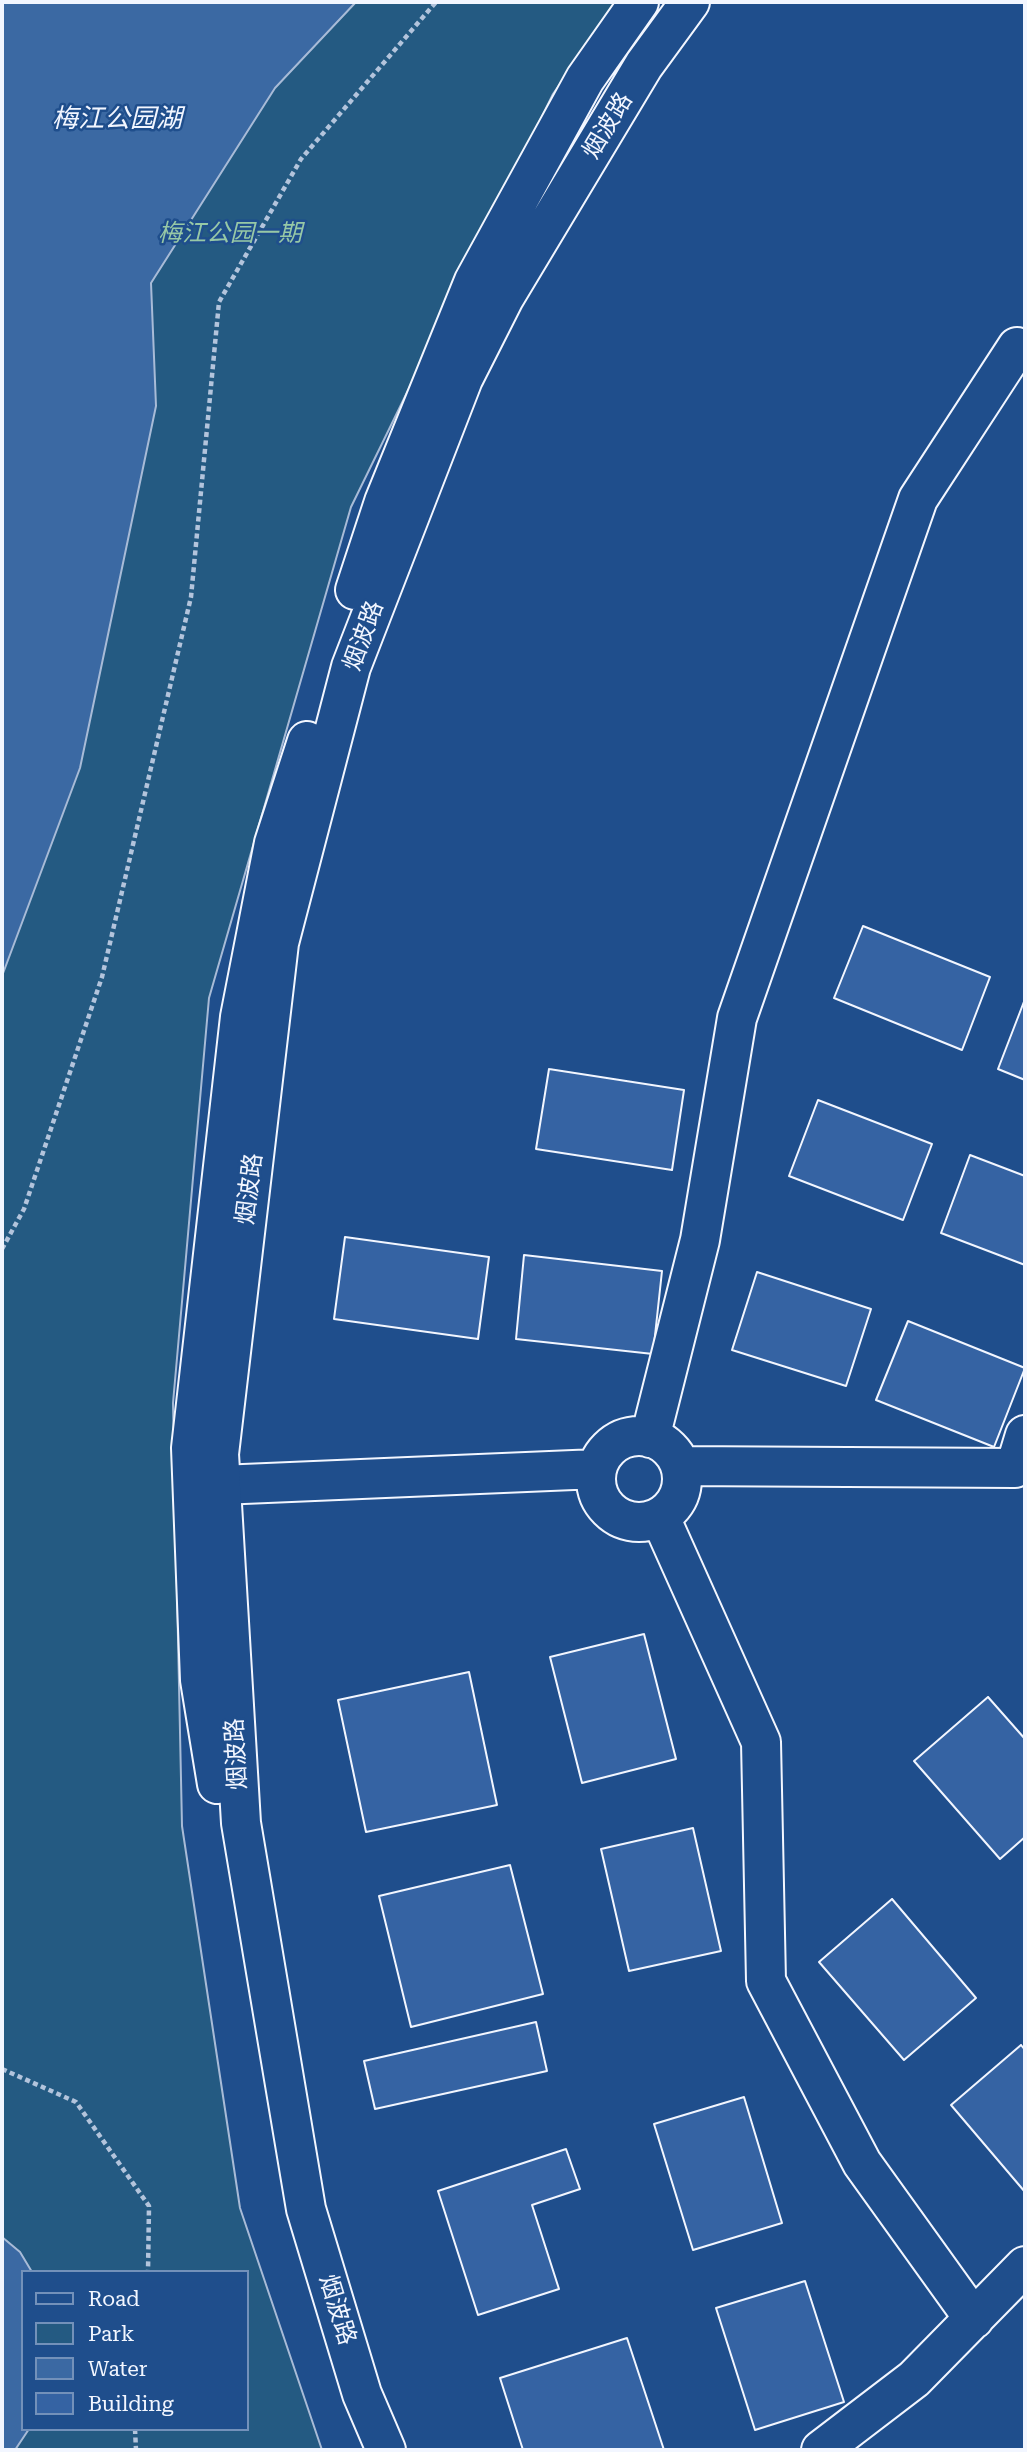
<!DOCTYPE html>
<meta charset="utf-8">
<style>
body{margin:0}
#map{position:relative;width:1027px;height:2452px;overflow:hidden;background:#1f4e8c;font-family:"Roboto Serif",serif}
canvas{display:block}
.frame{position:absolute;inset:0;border:4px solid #f2f6ff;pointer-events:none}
.legend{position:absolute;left:21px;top:2270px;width:228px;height:161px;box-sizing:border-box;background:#1f4e8c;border:2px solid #7391ba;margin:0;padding:9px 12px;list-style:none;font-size:21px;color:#f2f6ff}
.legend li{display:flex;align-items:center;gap:14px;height:35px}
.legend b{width:35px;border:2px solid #7391ba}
</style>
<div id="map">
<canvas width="1027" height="2452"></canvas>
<div class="frame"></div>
<ul class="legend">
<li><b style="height:9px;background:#1f4e8c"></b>Road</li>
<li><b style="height:19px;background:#245a82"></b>Park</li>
<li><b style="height:19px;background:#3b69a3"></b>Water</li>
<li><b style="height:19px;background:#3563a3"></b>Building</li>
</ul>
</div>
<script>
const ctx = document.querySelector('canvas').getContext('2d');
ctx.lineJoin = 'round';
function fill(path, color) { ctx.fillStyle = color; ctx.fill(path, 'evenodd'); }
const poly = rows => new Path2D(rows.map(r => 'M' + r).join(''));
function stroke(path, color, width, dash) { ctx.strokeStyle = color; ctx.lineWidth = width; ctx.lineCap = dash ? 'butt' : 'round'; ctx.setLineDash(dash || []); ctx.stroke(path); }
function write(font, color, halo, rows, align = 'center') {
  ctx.font = font + ' "Roboto Serif","Noto Sans SC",serif'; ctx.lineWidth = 5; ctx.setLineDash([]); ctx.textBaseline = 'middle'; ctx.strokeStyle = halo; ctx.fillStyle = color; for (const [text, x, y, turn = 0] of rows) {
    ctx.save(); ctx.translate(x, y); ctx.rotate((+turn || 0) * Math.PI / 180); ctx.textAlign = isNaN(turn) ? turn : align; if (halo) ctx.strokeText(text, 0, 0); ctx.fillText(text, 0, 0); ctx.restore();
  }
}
const green = poly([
 [2,2,617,2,553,94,351,507,209,998,173,1403,182,1826,240,2208,322,2450,2,2450,2,2],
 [23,2272,247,2272,247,2429,23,2429,23,2272]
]);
const water = poly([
 [2,2,356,2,275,88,151,283,156,406,80,768,2,976,2,2],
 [2,2237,20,2252,32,2272,23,2272,23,2429,29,2429,15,2450,2,2450,2,2237]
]);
const building = poly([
 [863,926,990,977,962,1050,834,998,863,926],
 [1025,999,1025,1080,998,1069,1025,999],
 [549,1069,684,1090,672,1170,536,1149,549,1069],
 [818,1100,932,1144,903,1220,789,1176,818,1100],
 [970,1155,1025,1176,1025,1265,941,1233,970,1155],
 [345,1237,489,1257,478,1339,334,1319,345,1237],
 [524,1255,662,1271,653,1354,516,1339,524,1255],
 [757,1272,871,1309,846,1386,732,1350,757,1272],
 [908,1321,1025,1368,994,1447,876,1400,908,1321],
 [644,1634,676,1759,582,1783,550,1657,644,1634],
 [469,1672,497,1805,366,1832,338,1700,469,1672],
 [988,1697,1025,1739,1025,1837,1000,1859,914,1761,988,1697],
 [693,1828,721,1951,629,1971,601,1849,693,1828],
 [510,1865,543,1994,411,2027,379,1896,510,1865],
 [892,1899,976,1998,904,2060,819,1962,892,1899],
 [536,2022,547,2071,375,2109,364,2061,536,2022],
 [1021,2045,1025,2050,1025,2192,951,2105,1021,2045],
 [744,2097,782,2223,693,2250,654,2124,744,2097],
 [566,2149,580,2189,532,2205,559,2289,478,2315,438,2191,566,2149],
 [805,2281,844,2402,755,2430,716,2308,805,2281],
 [627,2338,664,2450,523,2450,500,2378,627,2338]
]);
const path = poly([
 [2,1249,24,1209,102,977,191,597,219,302,301,159,436,2],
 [2,2069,76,2102,149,2206,148,2272],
 [135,2429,136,2450]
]);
const minor = poly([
 '596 1479a43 43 0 1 1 86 0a43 43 0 1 1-86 0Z',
 [650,1438,700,1240,737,1018,918,499,1017,347,1025,350],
 [680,1466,1015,1468,1025,1435],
 [220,1485,597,1469],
 [660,1517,761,1742,766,1981,862,2163,974,2319],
 [821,2450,914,2379,1025,2266]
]);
const major = poly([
 [355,590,384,502,474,281,585,79,639,2],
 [217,1784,200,1680,191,1448,240,1017,274,843,307,741],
 [386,2450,362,2394,306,2209,241,1823,219,1454,279,943,351,667,463,379,504,298,644,65,690,2]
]);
const streetNames = [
 ["烟波路",608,126,-59],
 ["烟波路",364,636,-70],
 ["烟波路",250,1189,-83],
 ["烟波路",237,1754,-93],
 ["烟波路",337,2310,73]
];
const parkNames = [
 ["梅江公园一期",230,234]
];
const waterNames = [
 ["梅江公园湖",117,119]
];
fill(green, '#245a82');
stroke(green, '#a8bbd7', 2);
fill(water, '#3b69a3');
stroke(water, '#a8bbd7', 2);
fill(building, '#3563a3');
stroke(building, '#f2f6ff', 2);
stroke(minor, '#f2f6ff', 42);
stroke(major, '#f2f6ff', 42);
stroke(path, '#b3c4dc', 4.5, [5, 3.5]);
stroke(minor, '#1f4e8c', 38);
stroke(major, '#1f4e8c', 38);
write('24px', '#f2f6ff', '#1f4e8c', streetNames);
write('italic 24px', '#97c8a6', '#1f4e8c', parkNames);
write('italic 26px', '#f2f6ff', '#1f4e8c', waterNames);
</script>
